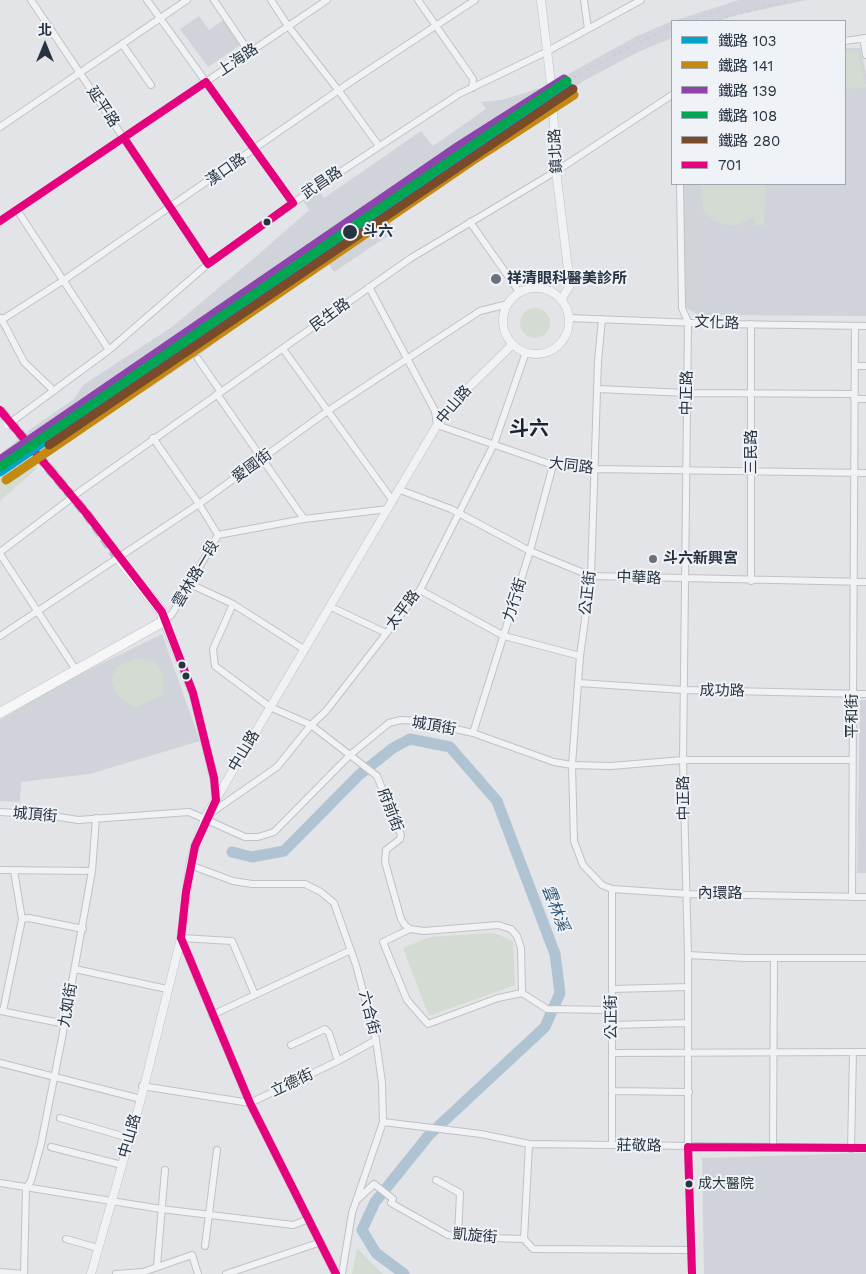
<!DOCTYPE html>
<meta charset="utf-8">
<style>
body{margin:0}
#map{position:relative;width:866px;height:1274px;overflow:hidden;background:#e2e4e7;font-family:"Work Sans","Noto Sans TC",sans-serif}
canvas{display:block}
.legend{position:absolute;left:671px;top:20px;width:175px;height:165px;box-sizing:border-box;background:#eff3f7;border:1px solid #9fa6ae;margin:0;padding:6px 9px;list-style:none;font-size:15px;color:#283341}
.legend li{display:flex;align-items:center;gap:10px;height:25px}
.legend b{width:25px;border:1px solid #9fa6ae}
.north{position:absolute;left:20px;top:20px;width:50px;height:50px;-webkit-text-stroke:4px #eff3f7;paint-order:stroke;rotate:0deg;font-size:14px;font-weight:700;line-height:20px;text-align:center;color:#283341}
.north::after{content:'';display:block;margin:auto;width:18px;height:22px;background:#283341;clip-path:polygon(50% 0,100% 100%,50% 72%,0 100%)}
</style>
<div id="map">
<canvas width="866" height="1274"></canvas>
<ul class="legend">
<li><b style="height:6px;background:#02a3c7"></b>鐵路 103</li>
<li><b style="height:6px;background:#c38910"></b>鐵路 141</li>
<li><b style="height:6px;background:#8e44ad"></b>鐵路 139</li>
<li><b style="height:6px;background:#00a651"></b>鐵路 108</li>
<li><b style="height:6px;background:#7a4b2a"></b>鐵路 280</li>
<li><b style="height:6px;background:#e5007d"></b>701</li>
</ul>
<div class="north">北</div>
</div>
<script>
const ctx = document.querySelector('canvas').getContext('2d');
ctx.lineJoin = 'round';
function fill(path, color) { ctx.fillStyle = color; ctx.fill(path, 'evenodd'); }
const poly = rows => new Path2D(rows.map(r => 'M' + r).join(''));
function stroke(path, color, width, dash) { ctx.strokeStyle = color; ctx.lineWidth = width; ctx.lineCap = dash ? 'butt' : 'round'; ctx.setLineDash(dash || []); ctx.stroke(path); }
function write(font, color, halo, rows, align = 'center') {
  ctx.font = font + ' "Work Sans","Noto Sans TC",sans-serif'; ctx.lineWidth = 4; ctx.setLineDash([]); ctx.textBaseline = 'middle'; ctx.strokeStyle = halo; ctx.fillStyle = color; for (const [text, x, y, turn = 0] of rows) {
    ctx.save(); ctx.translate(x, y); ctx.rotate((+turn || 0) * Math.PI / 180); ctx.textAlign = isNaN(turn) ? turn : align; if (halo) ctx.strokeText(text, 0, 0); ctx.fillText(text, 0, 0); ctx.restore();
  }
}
const built = poly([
 [739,0,807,0,741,14,723,19,723,21,673,21],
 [199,16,209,30,225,19,242,44,208,67,180,29],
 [672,21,672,38,638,52,587,79,557,98,554,82,635,37],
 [845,48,860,48,866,74,866,316,698,315,683,306,682,184,845,184],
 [540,88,544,113,535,112,466,157,388,219,395,231,334,272,327,261,210,341,212,346,148,389,107,410,0,478,0,454,32,428,74,399,83,385,172,327,259,254,309,210,302,199,318,189,324,198,421,131,433,146,486,109,481,102,502,100],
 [162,634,200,741,90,774,21,782,20,802,0,801,0,720,62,683],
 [860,700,866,700,866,873,857,873],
 [866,1153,866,1274,704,1274,702,1158]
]);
const green = poly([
 [858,51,866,87,845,89,845,52],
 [701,184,765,184,764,225,754,225,755,217,736,225,727,225,713,220,703,210],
 '520 323a15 15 0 1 1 30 0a15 15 0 1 1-30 0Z',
 [32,459,37,466,35,470,0,501,0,478],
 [138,658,155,662,164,676,162,695,137,707,125,702,115,692,112,681,116,667],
 [494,933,513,941,515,985,429,1016,403,948,430,937],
 [357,1248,383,1274,352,1274]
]);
const river = poly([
 [232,852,252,857,284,851,359,775,393,748,410,739,450,747,497,801,555,954,560,993,545,1027,429,1135,375,1202,362,1230,376,1253,404,1274]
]);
const primaryTunnel = poly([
 [0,410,86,513,119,559]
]);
const minor = poly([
 [31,0,208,264],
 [147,0,293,203],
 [214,0,249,52],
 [271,0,288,26,339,91,379,146],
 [418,0,473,79,472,88],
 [584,0,588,29],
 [863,38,866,55],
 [845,41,866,38],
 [122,44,151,85],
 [0,127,187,0],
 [680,184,682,308,688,322,683,760,688,955,688,1140,692,1274],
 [17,210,109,350],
 [0,221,327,0],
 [470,222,520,293],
 [369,287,435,411,437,425,553,465,594,469,866,473],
 [1,318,24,362,54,391],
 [569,318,721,324,866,326],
 [602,319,598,361,591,576,580,656,572,765,574,841,583,865,602,885,612,889,687,894,866,897],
 [0,321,64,280,352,81,475,0],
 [283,349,393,501],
 [198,359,221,392],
 [855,366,866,366],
 [597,389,687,393,854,394],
 [217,394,304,519],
 [854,399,866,399],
 [18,417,109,350,208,264,293,203,459,94,546,52,641,0],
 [153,438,199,504,218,535],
 [400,490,451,509,530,551,591,576,866,582],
 [79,492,411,258,558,170,672,95],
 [0,552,69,500],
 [0,554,76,670],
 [751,581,751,324],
 [190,584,233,604,305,650],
 [420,590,504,636,580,656],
 [233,604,213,649,215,666,270,707,311,725,377,776,401,835,400,839,386,850,385,862,401,919,405,925,410,929,424,931,498,925,511,929,517,936,521,948,522,993,547,1009,611,1010],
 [331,607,386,633],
 [164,621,172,614,218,535,304,519,388,509],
 [0,636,199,504,329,410,480,311,508,304],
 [579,683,684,690,866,694],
 [473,733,530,551,553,465],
 [0,812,47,815,78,820,189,812,245,837,258,837,274,832,350,755,389,723,401,720,421,721,473,733,554,762,572,765,611,766,683,760,852,760],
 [208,815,277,767,311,725,326,711,420,590,494,444,526,352],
 [190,865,233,881,252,884,305,884,321,892,334,903,356,965,376,1040,382,1083,383,1122,352,1213,342,1274],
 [0,870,92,871],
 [14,871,22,919],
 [612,889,612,1145],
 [852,897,855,326],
 [410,929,383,942,407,1000,428,1024,498,998,522,993],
 [181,938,232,941,255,995],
 [688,955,745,958,866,958],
 [75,969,167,989],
 [612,989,688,987],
 [1,1011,65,1024],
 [3,1011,22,919,29,918,83,929],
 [212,1015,351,950],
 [612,1025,688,1023],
 [291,1045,325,1029,329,1033,338,1061],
 [613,1053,866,1052],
 [0,1063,141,1099],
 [142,1086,250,1103,338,1061,376,1040],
 [613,1091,689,1092],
 [60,1118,129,1138],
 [383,1122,481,1134,529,1144,866,1148],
 [773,1146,774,958],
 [51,1147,122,1165],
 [851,1149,853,1052],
 [436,1180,460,1193,458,1237],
 [0,1183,161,1209,293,1225,309,1219],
 [358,1199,374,1184,393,1199,391,1203,448,1235,458,1237,524,1239],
 [66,1239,98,1248],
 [524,1239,533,1249,692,1250],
 [524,1239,529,1144],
 [205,1246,217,1150],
 [157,1266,165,1170],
 [0,1272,24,1274],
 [24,1273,26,1188,31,1181,41,1144,62,1038,92,871,96,818],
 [116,1274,143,1272,192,1255,198,1274],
 [226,1274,321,1242]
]);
const tertiary = poly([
 [541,0,552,92,557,179,570,285,561,300],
 '503 321a33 33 0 1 1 66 0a33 33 0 1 1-66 0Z',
 [164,621,193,693,214,778,216,800],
 [181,938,250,1103,336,1274],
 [91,1274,141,1099,181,938,190,865,195,846,206,816,437,425,462,394,512,345]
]);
const primary = poly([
 [0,713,164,621,162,612,119,559]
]);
const rail = poly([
 [689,21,722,10],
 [711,21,791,0],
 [567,81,631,46,672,27],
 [20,453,42,435],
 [0,473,48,446]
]);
const minorBridge = poly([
 [7,425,18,417],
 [69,500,79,492]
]);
const bus1 = poly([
 [0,221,206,82,293,203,208,264,124,138],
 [0,410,86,513,162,612,193,693,214,778,216,800],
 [181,938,250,1103,336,1274],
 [181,938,186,892,195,846,216,800],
 [688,1147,866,1148],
 [688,1147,692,1274]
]);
const rail1 = poly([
 [0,472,466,153,569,87]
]);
const rail2 = poly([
 [6,480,472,161,574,95]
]);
const rail3 = poly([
 [0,460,460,145,564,79]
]);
const rail4 = poly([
 [0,467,567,81]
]);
const rail5 = poly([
 [49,445,573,89]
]);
const markers = [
 [267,222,4.5,"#283341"],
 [350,232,8,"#283341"],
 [496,279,6,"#69717b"],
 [653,559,5,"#69717b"],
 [182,665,4.5,"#283341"],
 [186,676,4.5,"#283341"],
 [689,1184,4.5,"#283341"]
];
const busNames = [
 ["成大醫院",698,1184]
];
const streetNames = [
 ["上海路",238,60,-34],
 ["延平路",103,107,56],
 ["鎮北路",556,151,-93],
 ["漢口路",226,170,-35],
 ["武昌路",322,183,-34],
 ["民生路",330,315,-36],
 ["文化路",717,323,2],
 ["中正路",687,393,-89],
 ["中山路",454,405,-50],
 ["三民路",752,452,-90],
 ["愛國街",252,466,-36],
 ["大同路",571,466,7],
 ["雲林路一段",196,574,-59],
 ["中華路",639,578,2],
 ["公正街",588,593,-84],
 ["力行街",515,600,-73],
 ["太平路",403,610,-53],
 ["成功路",722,691,1],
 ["平和街",853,716,-90],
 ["城頂街",434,726,10],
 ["中山路",244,751,-59],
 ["中正路",684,798,-91],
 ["府前街",390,810,69],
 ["城頂街",35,815,5],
 ["內環路",720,894],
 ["九如街",68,1005,-80],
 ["六合街",369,1013,76],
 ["公正街",612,1017,-90],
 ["立德街",292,1083,-25],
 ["中山路",130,1136,-74],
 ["莊敬路",639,1146,1],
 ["凱旋街",475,1236,5]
];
const stopNames = [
 ["斗六",363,232]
];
const poiNames = [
 ["祥清眼科醫美診所",507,279],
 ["斗六新興宮",663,559]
];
const waterNames = [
 ["雲林溪",555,908,69]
];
const districtNames = [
 ["斗六",529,429]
];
fill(built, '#d0d4da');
fill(green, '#d3dbd2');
stroke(river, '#afc3d3', 11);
stroke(primaryTunnel, '#bdc1c6', 10, [10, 5]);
stroke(minor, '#c0c2c5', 8);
stroke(tertiary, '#c0c2c5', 9);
stroke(primary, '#bec1c5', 11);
stroke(minor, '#f1f2f4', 6);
stroke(tertiary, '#f1f2f4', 8);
stroke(primary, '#f6f6f6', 10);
stroke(rail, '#cacccf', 2, [2.5, 5]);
stroke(minorBridge, '#c0c2c5', 8, []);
stroke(minorBridge, '#f1f2f4', 6);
stroke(bus1, '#e5007d', 8);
stroke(rail1, '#02a3c7', 9);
stroke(rail2, '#c38910', 9);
stroke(rail3, '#8e44ad', 9);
stroke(rail4, '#00a651', 9);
stroke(rail5, '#7a4b2a', 9);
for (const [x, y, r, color] of markers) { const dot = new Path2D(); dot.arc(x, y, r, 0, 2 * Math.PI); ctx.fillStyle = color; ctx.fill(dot); stroke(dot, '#eff3f7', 2); }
write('14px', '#283341', '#eff3f7', busNames, 'left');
write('15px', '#283341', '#eff3f7', streetNames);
write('bold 15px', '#283341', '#eff3f7', stopNames, 'left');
write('bold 15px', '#283341', '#eff3f7', poiNames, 'left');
write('italic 16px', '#305677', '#eff3f7', waterNames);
write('bold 20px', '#1a2432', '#eff3f7', districtNames);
</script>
